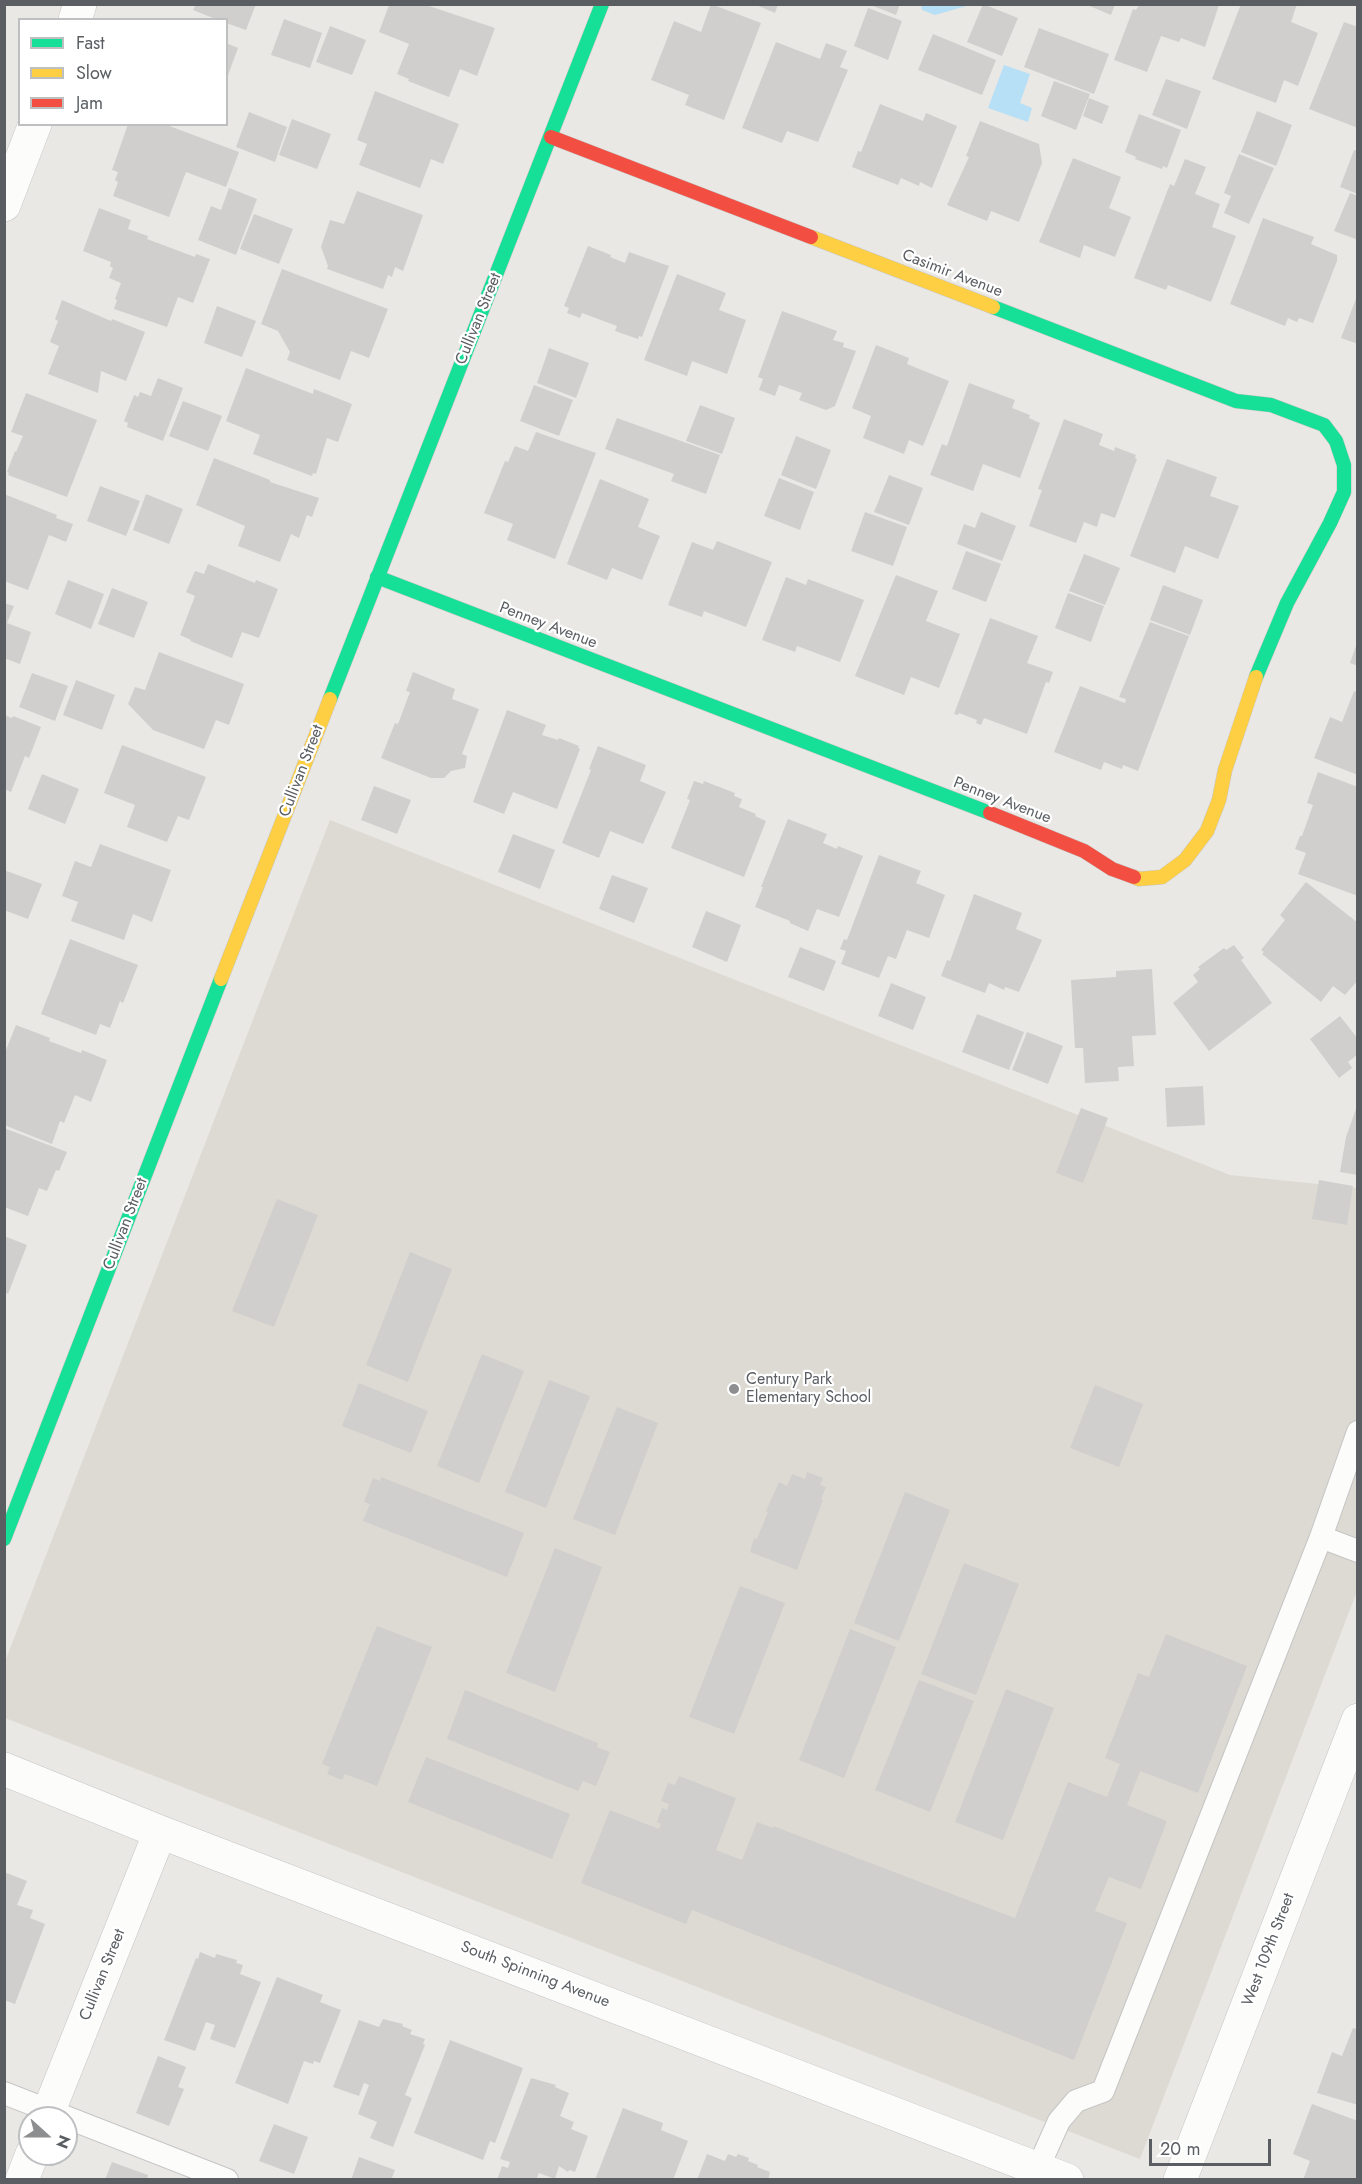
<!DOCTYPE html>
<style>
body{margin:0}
#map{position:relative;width:1362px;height:2184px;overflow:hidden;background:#e9e8e4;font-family:Jost,sans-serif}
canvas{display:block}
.frame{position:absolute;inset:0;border:6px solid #5a5e62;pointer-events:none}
.legend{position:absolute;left:18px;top:18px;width:210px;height:108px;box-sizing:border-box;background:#fff;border:2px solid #bdbfc0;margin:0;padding:8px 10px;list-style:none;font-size:18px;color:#5a5e62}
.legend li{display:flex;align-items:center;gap:12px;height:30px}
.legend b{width:30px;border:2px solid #bdbfc0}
.north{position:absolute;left:18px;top:2106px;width:60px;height:60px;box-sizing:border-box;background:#fff;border:2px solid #bdbfc0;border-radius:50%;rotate:111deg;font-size:16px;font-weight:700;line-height:24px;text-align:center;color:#5a5e62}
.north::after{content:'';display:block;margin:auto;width:21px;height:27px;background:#8c8e90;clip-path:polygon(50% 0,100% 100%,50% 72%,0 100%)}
.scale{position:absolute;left:1149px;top:2139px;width:122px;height:27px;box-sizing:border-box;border:3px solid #5a5e62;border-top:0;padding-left:8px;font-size:18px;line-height:21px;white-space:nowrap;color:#5a5e62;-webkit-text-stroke:4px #fff;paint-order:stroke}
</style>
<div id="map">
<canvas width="1362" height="2184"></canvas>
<div class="frame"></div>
<ul class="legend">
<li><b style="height:8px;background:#16e098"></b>Fast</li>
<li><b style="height:8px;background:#ffcf43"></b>Slow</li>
<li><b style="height:8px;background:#f24e42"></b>Jam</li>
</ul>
<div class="north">N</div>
<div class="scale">20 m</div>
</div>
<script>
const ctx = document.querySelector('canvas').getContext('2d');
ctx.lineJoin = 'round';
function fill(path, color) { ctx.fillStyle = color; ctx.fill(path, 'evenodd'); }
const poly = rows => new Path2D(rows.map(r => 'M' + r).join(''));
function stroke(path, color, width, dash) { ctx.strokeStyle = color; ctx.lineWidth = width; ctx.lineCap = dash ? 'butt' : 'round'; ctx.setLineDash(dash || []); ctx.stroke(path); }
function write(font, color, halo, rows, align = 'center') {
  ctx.font = font + ' Jost,sans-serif'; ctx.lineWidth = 4.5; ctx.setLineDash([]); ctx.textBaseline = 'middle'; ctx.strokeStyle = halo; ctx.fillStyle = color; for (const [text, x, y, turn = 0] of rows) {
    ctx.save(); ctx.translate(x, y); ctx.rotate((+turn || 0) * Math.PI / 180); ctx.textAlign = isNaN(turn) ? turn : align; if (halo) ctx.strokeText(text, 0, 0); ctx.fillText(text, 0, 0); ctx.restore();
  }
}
const education = poly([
 [330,820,1230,1175,1357,1188,1357,1591,1140,2159,5,1718,4,1664]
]);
const water = poly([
 [921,5,921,4,970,5,935,15,922,10],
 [1004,65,1030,74,1020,103,1032,108,1028,122,988,108]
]);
const building = poly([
 [196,4,256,4,246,30,226,23,226,20,218,20,193,10],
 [711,4,761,23,724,120,685,105,689,95,651,80,674,21,701,32],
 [754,4,778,4,775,13],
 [868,4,900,4,896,15],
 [983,4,1018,18,1002,56,967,42],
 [1085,4,1115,4,1111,15],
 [1241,4,1297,4,1291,22,1318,33,1298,86,1284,80,1276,103,1212,79],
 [389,5,426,5,495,28,477,76,460,69,449,97,408,81,409,79,397,74,409,44,379,32],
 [1139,5,1219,5,1205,47,1181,38,1179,42,1161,36,1147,72,1114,60,1133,9,1136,10],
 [868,8,902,21,888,60,854,46],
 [284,19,322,33,310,68,271,55],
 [1344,22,1358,27,1358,128,1309,109],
 [330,26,366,40,352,75,316,62],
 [1039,28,1109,54,1094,94,1024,67],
 [933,34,996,60,982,95,918,70],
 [776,42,820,59,826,43,847,51,840,67,848,70,818,142,787,131,782,143,742,128],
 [226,43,238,48,227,78,226,78],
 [1166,79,1201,91,1187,129,1152,115],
 [1054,81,1090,94,1076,130,1041,116],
 [375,91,459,124,443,164,431,159,420,188,359,165,367,144,357,140],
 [1089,98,1109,106,1102,124,1083,116],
 [880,104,923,121,926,113,957,126,932,188,920,182,919,186,901,178,898,185,852,167,858,151,861,152],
 [1257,111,1292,125,1276,166,1241,152],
 [249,112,287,127,275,162,236,147],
 [1139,114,1181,130,1167,168,1163,166,1162,169,1135,159,1136,157,1125,152],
 [292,119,331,134,317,169,279,155],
 [980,121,1039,144,1042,163,1019,222,991,211,987,221,947,205,969,157,966,156],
 [128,124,164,124,239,152,226,187,186,172,169,217,113,196,118,182,115,180,118,172,112,170],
 [1354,150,1358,151,1358,194,1340,187],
 [1239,154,1274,168,1249,224,1224,213,1231,196,1224,193],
 [1073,158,1121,177,1109,208,1131,217,1115,257,1084,245,1080,258,1039,242],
 [1185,159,1206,167,1195,194,1220,204,1212,227,1236,236,1211,302,1168,285,1166,290,1134,278,1170,184,1174,186],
 [229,188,257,199,236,255,198,240,211,206,221,210],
 [357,191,423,215,403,271,395,267,392,277,388,275,383,289,327,269,328,266,321,247,330,220,344,224],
 [1350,193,1358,196,1358,240,1334,231],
 [99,208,131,220,128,229,148,236,147,239,195,257,196,254,210,259,193,303,178,297,167,327,114,309,117,300,115,299,121,283,109,278,113,268,110,266,111,262,83,251],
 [254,214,293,229,279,264,240,249],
 [1263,218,1314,237,1311,244,1337,255,1337,261,1313,323,1299,318,1297,322,1288,318,1285,326,1230,304],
 [588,246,611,255,610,257,625,263,629,252,669,266,642,337,639,336,638,339,615,331,617,326,582,313,580,318,567,313,569,308,564,306],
 [282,269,388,309,369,358,351,351,340,380,287,360,290,352,278,331,261,324],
 [677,274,726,293,719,310,746,320,727,374,692,361,687,376,644,360],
 [1357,296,1358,296,1358,344,1341,338],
 [62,300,111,321,112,319,145,332,126,381,101,371,98,393,48,374,59,346,50,342,58,321,55,319],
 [217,306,256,321,242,357,204,343],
 [782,311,837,331,833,340,844,343,843,347,856,351,835,406,826,410,799,400,802,393,779,385,775,396,759,390,763,379,758,377],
 [876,345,909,358,907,364,949,381,923,446,909,440,904,454,863,438,871,416,852,408],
 [549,348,589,363,576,398,537,383],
 [246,368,313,394,314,389,352,404,338,442,327,438,316,474,313,473,312,476,253,454,260,435,226,421],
 [158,378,183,388,163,441,127,427,128,423,124,421,134,395,138,397,140,392,151,396],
 [969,383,1015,400,1012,408,1030,415,1029,418,1040,423,1020,478,983,464,973,491,930,475,942,444,947,446],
 [534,385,573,400,559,436,520,421],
 [26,393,97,420,67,497,8,475,9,473,7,472,15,451,16,452,23,436,11,432],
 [183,401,222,416,208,451,169,436],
 [700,405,735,418,722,454,686,441],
 [617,418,720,455,706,494,671,481,674,474,605,449],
 [1064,419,1103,434,1099,445,1114,451,1115,447,1136,455,1135,458,1137,459,1115,518,1101,513,1097,527,1084,522,1076,543,1029,526,1042,490,1038,489],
 [536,432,596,453,555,559,507,540,513,524,484,513,505,461,508,462,515,446,528,451],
 [796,436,831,450,816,489,781,475],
 [214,458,270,480,270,482,319,498,312,517,307,515,299,538,291,534,280,562,238,546,245,526,196,505],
 [1167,459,1217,477,1210,496,1239,506,1218,559,1185,546,1175,573,1130,556],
 [889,475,923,488,909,525,874,512],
 [779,478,814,492,800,530,764,516],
 [600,479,649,499,638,527,660,536,642,580,612,568,607,580,567,564],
 [100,486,140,501,126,536,87,521],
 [4,494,57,515,56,518,73,524,66,542,49,535,28,590,4,581],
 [146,494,183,509,169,544,133,530],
 [865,512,907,527,893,566,851,551],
 [981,512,1016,526,1002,561,957,544,964,524,975,528],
 [717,541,772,562,746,627,704,611,702,617,668,605,692,542,713,550],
 [966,551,1001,564,986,602,952,589],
 [1084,554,1120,568,1105,605,1069,591],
 [208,564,255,583,256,580,278,589,259,638,242,632,232,658,190,641,191,640,180,635,195,596,186,592,195,571,204,574],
 [896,575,938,591,926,621,960,634,939,688,911,677,904,695,855,676],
 [786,577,806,585,808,579,864,600,840,662,797,646,795,652,762,640],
 [68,580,104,594,91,629,55,614],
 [1163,585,1203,600,1190,635,1150,620],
 [112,588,148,602,134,638,98,624],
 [1068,593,1104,606,1091,642,1055,628],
 [4,603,14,606,7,623,31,632,20,664,4,658],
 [990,618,1038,636,1027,663,1053,672,1049,683,1046,682,1027,734,984,718,981,725,976,723,977,720,959,713,958,715,954,714],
 [1150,622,1189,636,1138,771,1123,765,1122,769,1104,762,1101,770,1054,752,1080,686,1125,703,1126,699,1119,697],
 [1357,643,1358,643,1358,666,1350,663],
 [159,652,244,684,229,725,216,720,204,749,153,730,128,704,135,687,145,690],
 [413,672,455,689,452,699,479,709,462,754,467,756,465,768,451,771,444,778,431,778,381,758,395,723,398,724,410,692,406,691],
 [32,673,68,686,55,721,19,707],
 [76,680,115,695,102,730,63,715],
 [1354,691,1358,693,1358,775,1314,758,1330,717,1342,722],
 [507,710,546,725,542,735,558,740,559,738,579,746,578,748,580,749,557,809,513,792,504,814,473,802],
 [4,715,12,718,13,716,41,727,29,758,25,756,11,792,4,789],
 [122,745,206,777,189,820,178,816,167,842,127,827,135,805,104,793],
 [598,746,646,765,640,781,666,792,643,844,610,831,599,858,562,843,591,770,589,769],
 [1318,772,1358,787,1358,896,1298,874,1306,853,1295,849,1300,836,1302,836,1313,805,1307,803],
 [42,774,79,789,65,824,28,809],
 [694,781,703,784,704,781,735,793,734,796,742,799,739,807,756,814,755,816,766,821,744,877,671,848,690,800,687,799],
 [374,786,411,800,397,834,361,820],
 [788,819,827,834,823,843,837,849,838,846,863,856,839,917,817,909,808,931,790,923,790,921,755,907,763,887,761,887],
 [513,834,555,850,540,889,498,872],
 [100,844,171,870,152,922,133,914,124,940,71,921,78,902,62,896,75,861,91,867],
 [879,855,921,871,916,883,945,895,929,938,907,930,896,959,888,956,879,978,841,964,846,951,840,949,844,939,847,940],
 [4,870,42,884,28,919,4,910],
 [612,875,648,888,634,923,599,909],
 [1306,882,1358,923,1358,980,1345,995,1333,986,1321,1002,1262,954,1264,952,1261,950,1285,920,1280,915],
 [974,894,1022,913,1016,929,1042,940,1019,992,1005,987,1004,990,989,983,985,993,941,976,947,960,950,961],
 [706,911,741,925,727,962,692,947],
 [70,939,138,965,123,1003,120,1001,110,1028,100,1024,96,1035,41,1014],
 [1234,945,1244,958,1241,960,1272,1003,1209,1051,1173,1003,1198,982,1193,975,1200,969,1198,967,1224,948,1226,950],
 [800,947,836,961,824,991,788,977],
 [1152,969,1156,1035,1132,1036,1134,1066,1118,1067,1119,1081,1085,1083,1083,1048,1075,1048,1071,980,1116,977,1116,971],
 [891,983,926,997,913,1030,878,1016],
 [977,1014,1024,1032,1009,1070,962,1052],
 [1340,1016,1358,1039,1358,1054,1348,1062,1352,1068,1339,1078,1310,1039],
 [16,1025,50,1038,49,1041,81,1053,82,1050,107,1060,91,1102,75,1095,64,1123,60,1121,52,1144,4,1125,4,1055],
 [1027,1032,1063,1046,1048,1084,1012,1070],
 [1203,1086,1205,1125,1167,1127,1165,1088],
 [1357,1106,1358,1106,1358,1175,1340,1172,1346,1137],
 [1081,1108,1108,1118,1083,1183,1056,1173],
 [4,1128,67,1152,59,1171,56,1170,47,1191,39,1188,28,1216,4,1207],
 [1319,1180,1353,1186,1347,1225,1312,1219],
 [277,1199,318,1215,274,1327,232,1311],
 [4,1236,27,1245,8,1294,4,1292],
 [410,1252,452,1269,408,1382,366,1365],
 [482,1354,524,1371,479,1483,437,1466],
 [549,1380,590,1396,546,1508,505,1492],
 [359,1383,428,1411,411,1453,342,1426],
 [1095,1385,1143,1404,1119,1467,1070,1448],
 [617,1407,658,1423,615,1535,573,1519],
 [807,1472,823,1478,820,1485,826,1487,821,1499,823,1500,797,1570,750,1552,754,1538,757,1539,768,1512,766,1511,779,1482,787,1486,792,1474,805,1479],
 [381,1477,524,1533,507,1577,363,1521,370,1504,364,1502,373,1478,380,1481],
 [905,1492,950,1510,899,1641,854,1623],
 [555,1548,602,1567,555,1692,506,1673],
 [964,1563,1019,1584,976,1695,921,1674],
 [740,1586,785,1603,734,1734,689,1717],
 [377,1626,432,1647,377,1786,345,1774,342,1780,327,1774,330,1767,322,1764],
 [850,1629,896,1647,844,1778,799,1760],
 [1166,1634,1247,1666,1198,1793,1140,1771,1127,1805,1167,1821,1141,1889,1109,1877,1095,1911,1127,1923,1074,2060,692,1910,686,1924,581,1883,610,1810,659,1829,661,1824,657,1822,662,1808,667,1810,669,1804,661,1801,668,1783,675,1785,679,1776,736,1798,716,1850,742,1860,757,1822,773,1828,773,1826,1015,1918,1068,1782,1107,1797,1120,1764,1105,1758,1138,1673,1149,1677],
 [919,1680,974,1701,930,1812,875,1790],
 [1006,1689,1054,1708,1003,1840,955,1822],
 [465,1690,598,1743,597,1747,610,1752,596,1786,583,1781,578,1791,447,1739],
 [426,1757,570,1814,552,1859,408,1802],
 [4,1872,27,1881,17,1905,33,1910,30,1918,45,1924,15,2004,4,2000],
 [200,1952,215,1958,216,1954,237,1960,236,1963,243,1965,240,1974,261,1982,235,2048,210,2039,215,2025,206,2022,195,2051,164,2040,196,1958,198,1959],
 [277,1977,323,1995,320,2002,341,2010,320,2063,314,2061,313,2064,304,2061,288,2104,235,2083],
 [383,2019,403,2024,402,2026,412,2030,410,2034,425,2039,423,2044,425,2045,405,2095,412,2098,393,2147,370,2138,377,2122,358,2114,369,2085,364,2083,359,2096,333,2087,359,2020,379,2027],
 [1353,2028,1358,2029,1358,2105,1317,2093,1332,2052,1342,2056],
 [450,2040,523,2068,495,2143,490,2141,483,2160,414,2133],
 [158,2056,186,2067,178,2087,184,2089,169,2126,136,2113],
 [531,2078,556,2085,555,2087,569,2093,560,2116,574,2122,571,2129,588,2136,575,2172,569,2170,568,2172,559,2166,555,2179,539,2173,536,2180,497,2180,502,2166,508,2168,510,2162,500,2159],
 [1312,2104,1358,2121,1358,2180,1303,2180,1310,2161,1293,2154],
 [623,2108,663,2123,661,2130,688,2141,673,2180,595,2180],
 [274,2124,308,2137,294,2174,259,2161],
 [707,2154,725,2161,728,2154,736,2157,738,2154,749,2158,748,2161,758,2165,757,2167,770,2172,768,2180,697,2180],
 [359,2157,395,2170,391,2180,351,2180],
 [112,2162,148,2175,147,2180,105,2180]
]);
const lane = poly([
 [1358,1432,1321,1537,1358,1551],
 [4,2093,227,2180],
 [1038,2168,1059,2121,1076,2101,1103,2091,1321,1537]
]);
const street = poly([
 [75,20,80,4],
 [4,205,35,124],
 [4,1769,160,1832,1067,2180],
 [46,2118,160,1832],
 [22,2180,32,2154],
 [1180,2180,1358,1720]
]);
const fast = poly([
 [993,307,1236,401,1271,405,1324,425,1336,441,1344,465,1344,492,1330,523,1287,603,1256,677],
 [377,577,990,813],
 [330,699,602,4],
 [4,1539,221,979]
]);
const slow = poly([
 [811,237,993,307],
 [1134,877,1139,879,1162,877,1185,860,1207,831,1219,800,1225,770,1256,677],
 [221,979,330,699]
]);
const jam = poly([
 [551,137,811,237],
 [990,813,1084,851,1112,869,1134,877]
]);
const markers = [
 [734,1389,6,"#8c8e90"]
];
const streetNames = [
 ["Casimir Avenue",952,274,21],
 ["Cullivan Street",479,319,-68],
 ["Penney Avenue",548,626,21],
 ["Cullivan Street",302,771,-69],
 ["Penney Avenue",1002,801,21],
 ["Cullivan Street",126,1224,-69],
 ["West 109th Street",1269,1950,-69],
 ["Cullivan Street",103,1975,-68],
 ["South Spinning Avenue",535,1975,21]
];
const poiNames = [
 ["Century Park",746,1380],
 ["Elementary School",746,1398]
];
fill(education, '#dddad3');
fill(water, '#b7dff5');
fill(building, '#d0cfcd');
stroke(lane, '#c5c5c5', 24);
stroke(street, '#c5c5c5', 34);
stroke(fast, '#c6c6c6', 15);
stroke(slow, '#c6c6c6', 15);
stroke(jam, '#c6c6c6', 15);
stroke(lane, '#fcfcfb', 22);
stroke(street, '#fcfcfb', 33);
stroke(fast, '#16e098', 14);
stroke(slow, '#ffcf43', 14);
stroke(jam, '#f24e42', 14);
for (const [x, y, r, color] of markers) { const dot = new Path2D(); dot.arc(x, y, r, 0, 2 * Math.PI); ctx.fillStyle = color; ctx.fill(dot); stroke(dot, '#fff', 2); }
write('16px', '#5a5e62', '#fff', streetNames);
write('16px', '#5a5e62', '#fff', poiNames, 'left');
</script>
